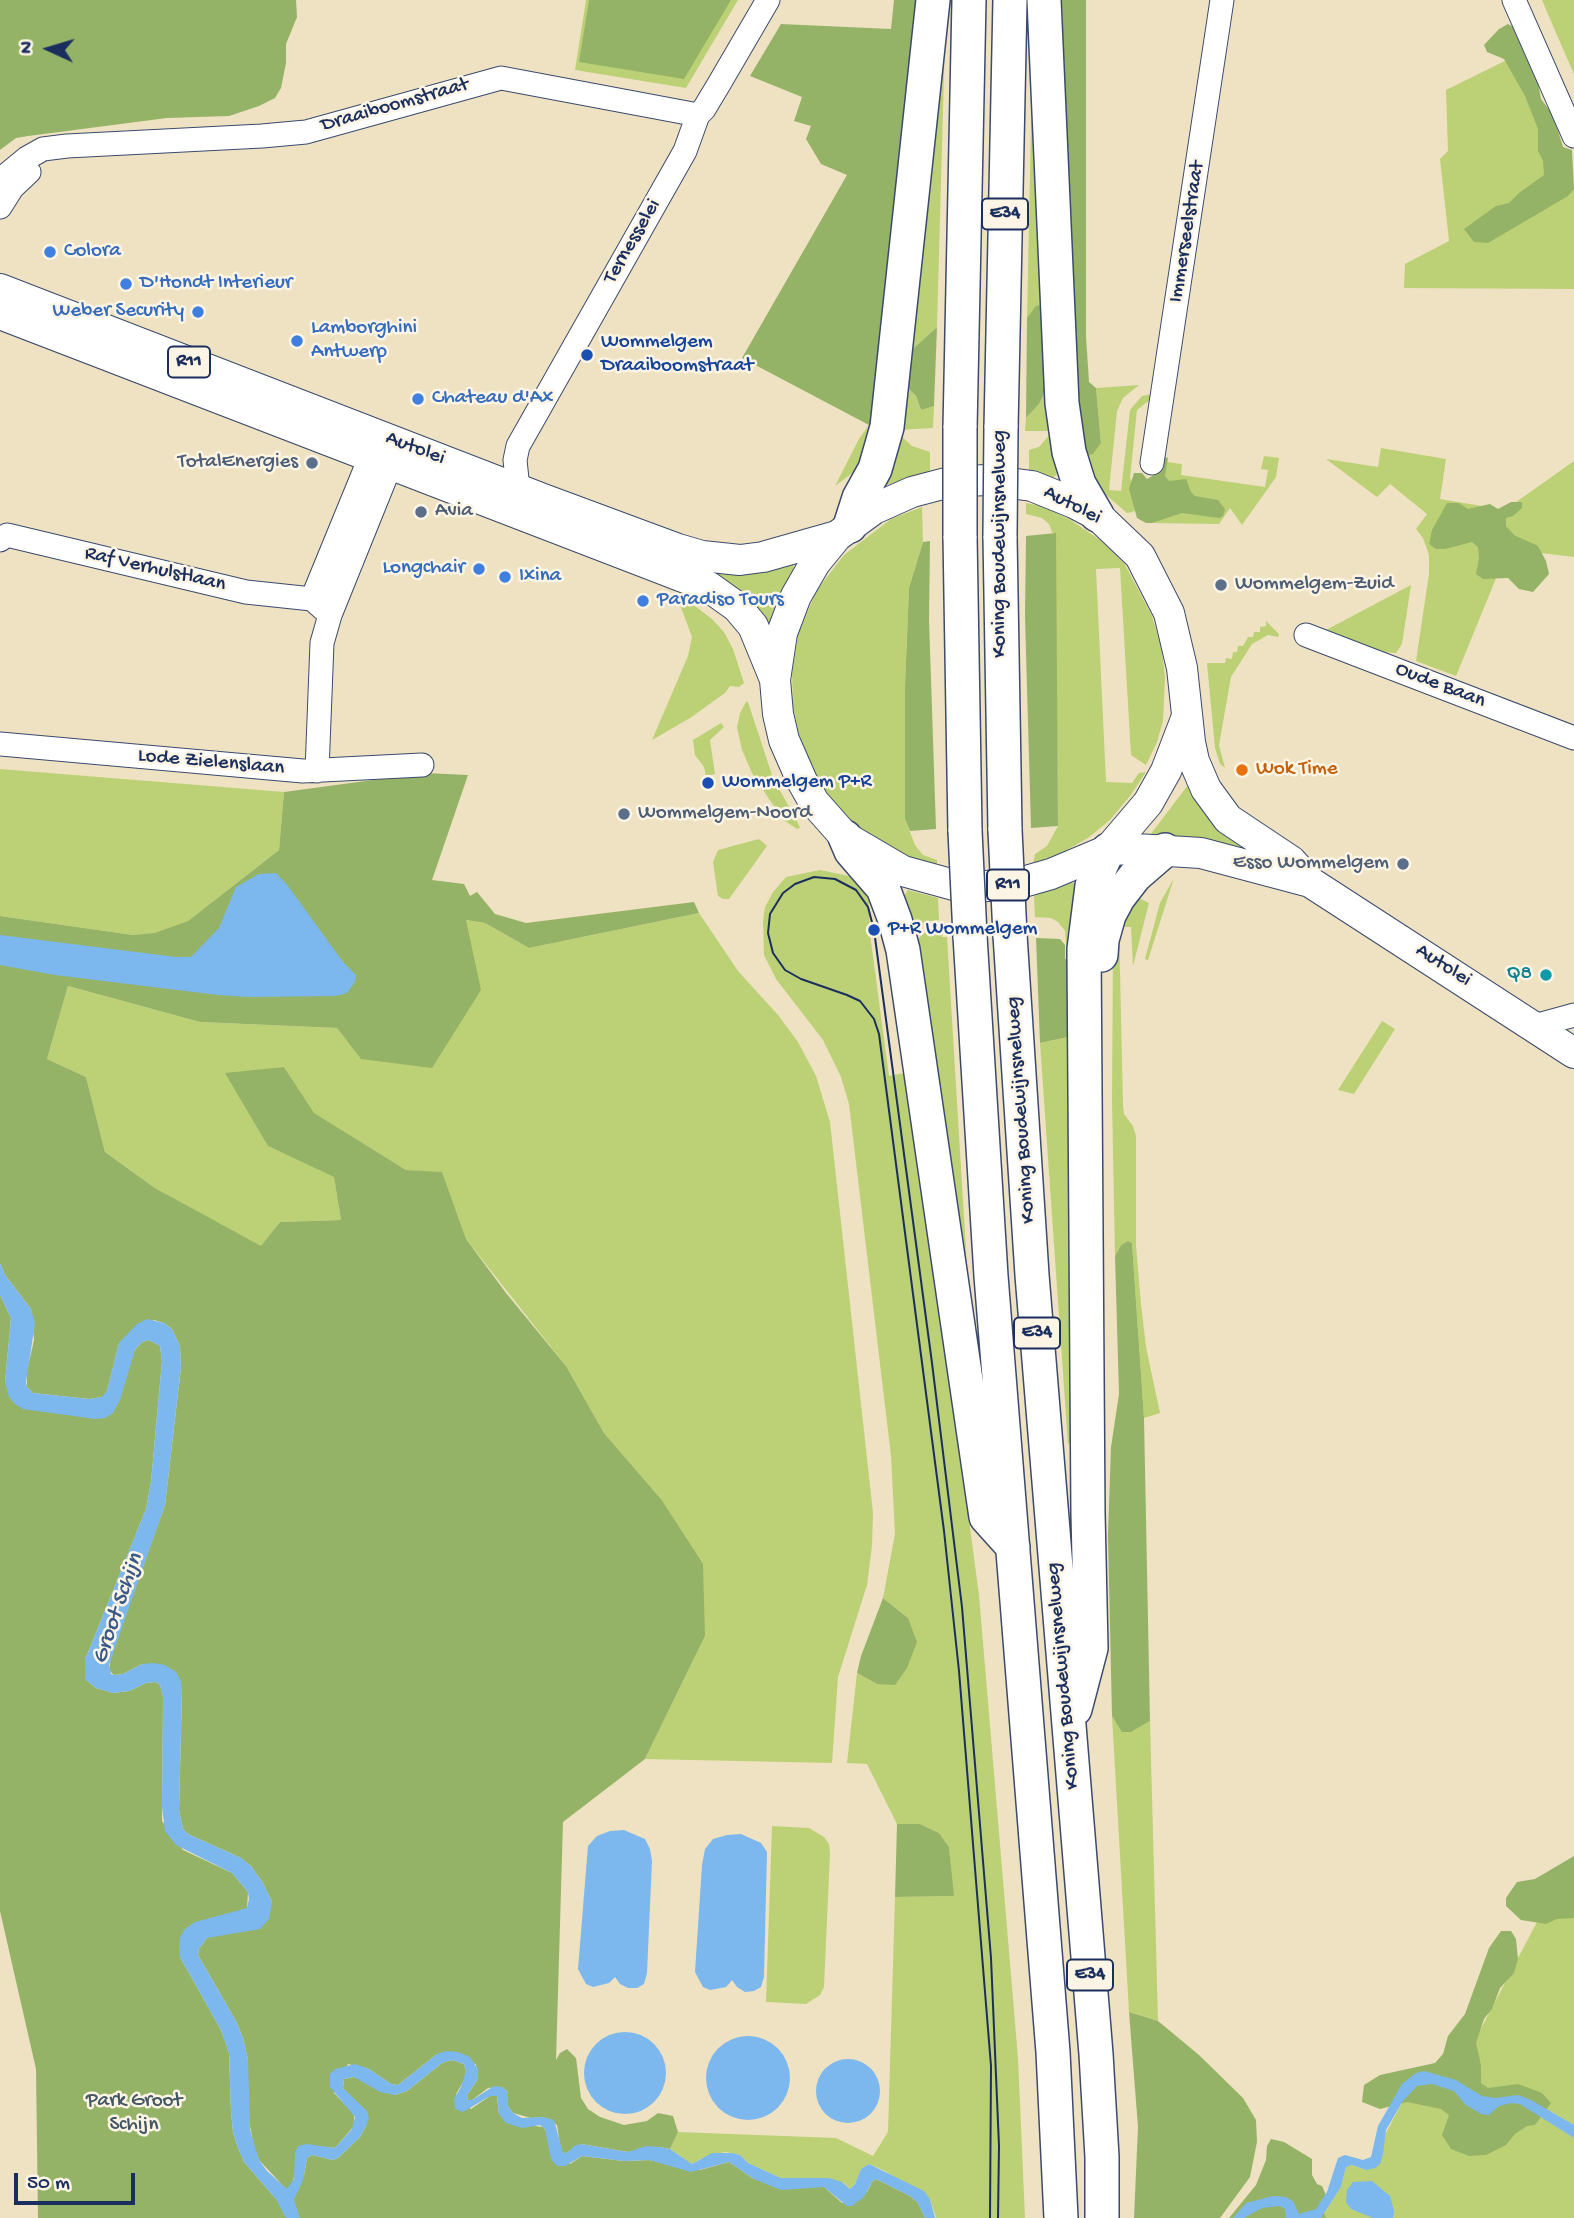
<!DOCTYPE html>
<style>
body{margin:0}
#map{position:relative;width:1574px;height:2218px;overflow:hidden;background:#eee2c2;font-family:"Gochi Hand",sans-serif}
canvas{display:block}
.north{position:absolute;left:14px;top:14px;width:70px;height:70px;-webkit-text-stroke:5px #fcf5e5;paint-order:stroke;rotate:274deg;font-size:19px;font-weight:700;line-height:28px;text-align:center;color:#1b2f5e}
.north::after{content:'';display:block;margin:auto;width:24px;height:32px;background:#1b2f5e;clip-path:polygon(50% 0,100% 100%,50% 72%,0 100%)}
.scale{position:absolute;left:14px;top:2173px;width:121px;height:32px;box-sizing:border-box;border:4px solid #1b2f5e;border-top:0;padding-left:9px;font-size:21px;line-height:24px;white-space:nowrap;color:#1b2f5e;-webkit-text-stroke:5px #fcf5e5;paint-order:stroke}
</style>
<div id="map">
<canvas width="1574" height="2218"></canvas>
<div class="north">N</div>
<div class="scale">50 m</div>
</div>
<script>
const ctx = document.querySelector('canvas').getContext('2d');
ctx.lineJoin = 'round';
function fill(path, color) { ctx.fillStyle = color; ctx.fill(path, 'evenodd'); }
const poly = rows => new Path2D(rows.map(r => 'M' + r).join(''));
function stroke(path, color, width, dash) { ctx.strokeStyle = color; ctx.lineWidth = width; ctx.lineCap = dash ? 'butt' : 'round'; ctx.setLineDash(dash || []); ctx.stroke(path); }
function write(font, color, halo, rows, align = 'center') {
  ctx.font = font + ' "Gochi Hand",sans-serif'; ctx.lineWidth = 5; ctx.setLineDash([]); ctx.textBaseline = 'middle'; ctx.strokeStyle = halo; ctx.fillStyle = color; for (const [text, x, y, turn = 0] of rows) {
    ctx.save(); ctx.translate(x, y); ctx.rotate((+turn || 0) * Math.PI / 180); ctx.textAlign = isNaN(turn) ? turn : align; if (halo) ctx.strokeText(text, 0, 0); ctx.fillText(text, 0, 0); ctx.restore();
  }
}
const green = poly([
 [586,0,738,0,686,88,575,70],
 [946,0,937,327,905,356],
 [1032,0,1050,304,1027,318,1031,127],
 [1542,0,1574,0,1574,74,1556,33],
 [1513,57,1574,188,1574,289,1404,288,1405,264,1449,241,1440,159,1448,151,1446,90],
 [1054,374,1061,470,1053,478,1029,473,1029,450,1039,447,1053,431,1025,431,1026,418,1039,404],
 [902,382,916,396,921,410,934,406,933,428,899,430],
 [1139,385,1123,398,1117,411,1109,490,1121,491,1130,410,1142,396,1157,393,1156,399,1147,402,1137,410,1130,478,1142,503,1133,512,1127,513,1090,481,1080,457,1101,443,1096,388],
 [877,421,859,468,835,486,859,439,869,425],
 [897,432,912,446,930,452,930,471,881,487],
 [1381,448,1446,459,1440,499,1505,510,1574,461,1574,557,1508,549,1456,676,1416,661,1429,574,1429,555,1423,538,1416,529,1427,514,1390,484,1377,497,1326,459,1378,467],
 [1264,456,1279,458,1276,477,1242,525,1230,508,1219,524,1152,523,1179,510,1154,496,1160,461,1182,464,1181,475,1265,487,1268,470,1261,469],
 [1026,503,1041,506,1069,519,1100,540,1124,563,1152,616,1162,650,1165,678,1163,721,1157,742,1146,765,1131,755,1120,568,1096,569,1106,782,1132,783,1139,773,1146,772,1130,796,1110,820,1088,838,1063,852,1033,864,1035,854,1047,846,1058,826,1055,533,1053,534,1049,524,1042,518,1026,514],
 [922,507,923,542,909,588,905,686,905,819,915,845,923,855,937,860,937,868,917,862,866,834,839,809,820,784,808,761,800,740,793,706,792,673,798,634,817,590,844,555,891,519],
 [544,508,793,563,794,568,776,602,766,633],
 [1411,585,1402,644,1396,653,1383,652,1326,630],
 [683,597,712,619,724,632,733,649,744,683,739,687,730,686,725,693,690,718,652,740,688,656,692,637,679,602],
 [1266,621,1279,634,1278,637,1268,635,1252,644,1231,677,1219,745,1225,768,1220,764,1215,748,1207,663,1225,663,1226,658,1232,659,1233,652,1237,652,1238,646,1243,646,1248,637,1253,637,1254,632,1260,632,1260,627,1266,626],
 [746,702,748,702,773,778,797,821,800,828,797,829,785,821,769,799,752,773,742,750,737,727,740,713],
 [721,723,724,727,710,740,715,774,706,776,704,767,695,755,693,740],
 [0,769,284,792,279,850,188,921,155,934,133,935,0,916],
 [1188,785,1193,785,1251,851,1147,839],
 [759,839,767,846,729,899,723,899,718,896,713,862,718,850],
 [820,870,849,876,858,882,869,901,870,934,889,1076,909,1072,979,1595,1018,2058,1025,2218,936,2218,930,2199,885,2171,869,2164,861,2169,855,2184,850,2189,845,2184,829,2178,781,2178,748,2163,740,2155,732,2153,725,2152,702,2158,692,2164,670,2149,678,2132,836,2138,873,2156,888,2132,895,1897,953,1896,949,1847,939,1833,920,1824,897,1824,867,1764,847,1763,857,1673,877,1684,908,1618,883,1598,895,1534,891,1456,849,1104,841,1077,823,1040,776,979,764,955,763,921,765,907,773,892,786,877],
 [1174,878,1148,960,1145,959,1160,903],
 [1069,882,1075,883,1080,890,1072,954,1067,955,1065,931,1058,922,1051,918,1035,917,1034,896],
 [908,890,938,898,939,920,930,921,921,927,911,940,900,902],
 [1132,895,1149,903,1133,966,1131,927,1119,927,1123,1105,1124,1114,1133,1126,1136,1136,1136,1246,1141,1304,1146,1347,1160,1413,1144,1418,1132,1243,1128,1241,1121,1245,1115,1256,1112,1100,1113,948,1119,914],
 [699,913,738,971,778,1015,798,1042,816,1076,830,1122,873,1513,872,1546,867,1585,838,1677,832,1763,645,1759,705,1636,661,1499,604,1433,566,1366,466,1239,442,1173,406,1170,313,1113,284,1067,268,1146,334,1176,341,1220,280,1222,261,1247,155,1188,105,1152,86,1077,47,1059,68,986,200,1022,337,1028,362,1059,465,920,485,923,529,948],
 [941,923,942,937,947,937,968,1283,914,943,925,932],
 [1382,1021,1395,1029,1354,1094,1338,1090],
 [1068,1037,1073,1437,1068,1445,1040,1043],
 [1112,1716,1123,1732,1131,1732,1150,1721,1158,2021,1129,2012],
 [772,1826,809,1828,824,1837,829,1844,830,1853,824,1987,820,1995,806,2004,766,2002],
 [1574,1886,1574,2125,1531,2100,1482,2096,1470,2044,1477,2036,1547,1903],
 [1403,2101,1541,2116,1574,2138,1574,2218,1321,2218,1341,2187,1346,2167,1352,2165,1366,2170]
]);
const forest = poly([
 [0,0,296,0,297,17,286,44,286,63,281,88,275,98,259,106,229,116,167,118,28,136,16,138,0,150],
 [589,0,731,0,684,79,579,62],
 [894,0,923,0,877,421,869,425,742,358,847,175,821,164,806,139,811,126,794,121,802,97,750,76,781,24,891,29],
 [1062,0,1086,0,1086,337,1089,382,1096,388,1101,443,1093,454,1080,457,1065,172],
 [1508,24,1515,28,1538,83,1541,99,1553,115,1563,147,1572,150,1574,189,1568,196,1488,243,1474,242,1464,229,1496,206,1509,203,1519,193,1544,175,1543,161,1538,151,1538,129,1525,96,1504,59,1487,52,1484,45,1499,29],
 [1050,304,1054,374,1039,404,1026,418,1027,318,1036,306],
 [937,327,934,406,921,410,916,396,902,382,905,356],
 [1162,456,1168,458,1165,476,1169,481,1186,479,1191,492,1195,496,1218,500,1225,509,1223,516,1219,518,1182,513,1152,523,1146,523,1137,518,1129,489,1134,473,1142,473,1147,479,1154,475,1153,467],
 [1511,502,1522,502,1522,508,1513,516,1506,518,1506,526,1514,535,1538,546,1546,561,1549,574,1533,592,1519,589,1508,578,1483,579,1476,574,1479,558,1478,547,1472,542,1445,549,1436,549,1429,544,1432,530,1447,503,1459,503,1468,509,1490,504,1498,509],
 [1056,533,1058,826,1031,828,1025,617,1026,536],
 [930,541,929,620,936,829,910,831,905,819,905,686,909,588,923,542],
 [425,773,468,775,432,880,464,884,470,896,477,892,495,914,526,923,694,902,699,913,529,948,485,923,466,920,481,990,432,1068,361,1059,337,1028,200,1022,68,986,47,1059,86,1077,105,1152,155,1188,261,1246,280,1222,341,1220,334,1177,268,1146,225,1073,284,1067,314,1113,406,1170,442,1172,466,1239,506,1293,566,1366,604,1433,661,1499,703,1564,705,1636,645,1759,563,1822,556,2060,560,2053,567,2049,576,2058,581,2098,588,2109,600,2117,624,2125,647,2121,658,2113,673,2116,678,2132,670,2149,660,2147,628,2152,581,2144,565,2154,561,2151,557,2125,543,2117,531,2118,513,2113,508,2106,508,2092,502,2087,488,2088,472,2100,468,2100,467,2095,478,2079,476,2064,437,2054,398,2085,391,2084,369,2069,348,2064,334,2093,354,2114,354,2126,335,2148,316,2146,295,2153,295,2173,292,2184,287,2190,259,2160,254,2147,248,2116,248,2060,243,2038,236,2021,198,1955,199,1949,207,1938,272,1902,263,1883,251,1866,241,1858,188,1834,183,1829,179,1810,182,1690,142,1664,123,1674,114,1675,109,1670,111,1656,165,1505,181,1367,180,1346,172,1329,164,1323,154,1320,119,1343,107,1391,103,1397,89,1399,33,1393,27,1387,27,1371,34,1340,31,1309,5,1275,0,1263,0,916,133,935,155,933,188,921,279,850,284,792],
 [1036,938,1060,939,1065,945,1065,959,1071,958,1068,1037,1040,1043],
 [1128,1241,1132,1243,1144,1418,1150,1721,1131,1732,1122,1732,1112,1716,1108,1535,1111,1447,1119,1394,1115,1256,1121,1245],
 [0,1295,11,1318,5,1382,95,1419,135,1350,142,1342,149,1340,160,1346,162,1361,151,1482,146,1509,85,1660,86,1680,96,1688,113,1693,129,1691,146,1683,156,1682,160,1685,163,1697,162,1821,183,1850,232,1873,248,1892,247,1908,180,1957,221,2030,229,2053,231,2111,233,2132,238,2148,244,2162,276,2199,304,2175,307,2158,313,2155,332,2160,338,2158,360,2137,366,2126,343,2088,344,2079,354,2077,395,2095,407,2091,442,2063,452,2060,464,2064,466,2071,465,2079,456,2094,471,2109,490,2096,497,2096,499,2114,534,2126,543,2127,570,2164,582,2156,624,2161,649,2160,700,2170,729,2162,754,2179,805,2188,817,2186,824,2187,842,2203,867,2192,872,2182,876,2179,910,2196,918,2203,925,2218,38,2218,36,2069,0,1911],
 [883,1598,908,1618,917,1642,907,1668,895,1685,877,1684,857,1673,861,1656],
 [897,1824,920,1824,939,1833,949,1847,954,1896,895,1897],
 [1574,1856,1574,1918,1557,1919,1546,1924,1521,1920,1506,1906,1506,1898,1517,1882,1535,1879],
 [1501,1931,1511,1931,1516,1939,1518,1959,1514,1973,1500,1988,1492,2009,1484,2019,1476,2043,1481,2065,1481,2083,1488,2088,1518,2084,1542,2093,1551,2103,1535,2125,1527,2126,1515,2134,1506,2145,1486,2155,1469,2156,1451,2149,1442,2135,1449,2115,1441,2109,1407,2102,1380,2109,1362,2102,1364,2085,1380,2075,1435,2063,1443,2054,1448,2036,1465,2014,1489,1948],
 [1129,2012,1158,2021,1199,2055,1243,2098,1256,2120,1257,2142,1250,2177,1220,2218,1134,2218,1138,2127],
 [1271,2139,1284,2142,1312,2159,1312,2175,1317,2184,1322,2186,1327,2197,1324,2213,1326,2218,1229,2218,1256,2185,1266,2160,1267,2146]
]);
const water = poly([
 [276,873,288,886,343,962,356,975,355,982,347,993,336,996,248,997,218,995,55,975,0,965,0,935,176,957,191,957,219,928,236,887,259,874],
 [0,1263,5,1275,31,1309,35,1323,26,1382,27,1387,33,1393,89,1399,102,1397,107,1391,119,1343,137,1324,147,1319,164,1323,172,1329,180,1346,181,1367,165,1505,109,1665,111,1674,114,1675,123,1674,142,1664,153,1663,165,1665,176,1672,181,1681,182,1690,179,1810,183,1829,188,1834,241,1858,251,1866,263,1883,272,1902,269,1919,260,1929,207,1938,199,1949,198,1955,236,2021,243,2038,248,2060,250,2130,259,2160,267,2171,287,2189,294,2179,295,2153,298,2146,307,2144,335,2148,352,2129,355,2117,330,2087,330,2074,335,2069,355,2064,369,2069,391,2084,398,2085,437,2054,446,2051,458,2052,470,2057,478,2069,478,2079,467,2095,468,2100,472,2100,494,2086,502,2087,508,2092,508,2106,513,2113,522,2118,543,2117,554,2120,563,2153,568,2152,574,2146,581,2144,628,2152,646,2146,660,2147,670,2149,692,2164,712,2153,732,2153,740,2155,748,2163,781,2178,829,2178,842,2182,850,2189,855,2184,861,2169,869,2164,924,2191,930,2199,935,2218,925,2218,918,2203,910,2196,876,2179,872,2182,864,2197,852,2206,847,2206,824,2187,781,2190,754,2179,729,2162,691,2172,649,2160,624,2161,582,2156,565,2166,557,2166,551,2159,545,2129,540,2125,522,2128,506,2123,499,2114,497,2096,490,2096,463,2112,455,2109,454,2099,461,2087,466,2071,464,2064,452,2060,442,2063,407,2091,395,2095,380,2092,354,2077,344,2079,343,2088,367,2111,369,2118,366,2126,360,2137,338,2158,332,2160,313,2155,307,2158,303,2180,294,2200,300,2218,286,2218,276,2199,244,2162,238,2148,233,2132,231,2111,229,2053,221,2030,180,1957,179,1947,180,1937,185,1929,195,1922,247,1908,249,1899,248,1892,232,1873,176,1845,165,1831,162,1807,163,1697,160,1685,156,1682,146,1683,129,1691,113,1693,96,1688,86,1680,85,1673,85,1660,146,1509,151,1482,162,1361,160,1346,149,1340,142,1342,135,1350,120,1400,113,1413,105,1418,95,1419,23,1409,15,1404,9,1397,5,1382,11,1318,0,1295],
 [624,1830,645,1839,650,1849,652,1861,647,1973,644,1984,637,1988,628,1988,620,1984,615,1977,609,1983,593,1987,586,1984,578,1969,588,1846,597,1836,610,1831],
 [741,1834,761,1843,767,1852,764,1977,761,1987,754,1991,745,1992,737,1987,732,1980,726,1987,710,1990,703,1987,695,1972,702,1865,705,1849,713,1839,727,1835],
 '584 2073a41 41 0 1 1 82 0a41 41 0 1 1-82 0Z',
 '706 2078a42 42 0 1 1 84 0a42 42 0 1 1-84 0Z',
 '816 2091a32 32 0 1 1 64 0a32 32 0 1 1-64 0Z',
 [1424,2071,1456,2080,1482,2096,1495,2098,1518,2095,1531,2100,1574,2125,1574,2138,1520,2104,1511,2103,1499,2106,1489,2115,1481,2114,1466,2105,1454,2091,1432,2084,1417,2086,1403,2101,1386,2130,1383,2154,1380,2164,1375,2168,1366,2170,1352,2165,1346,2167,1341,2187,1321,2218,1286,2218,1285,2209,1280,2206,1262,2208,1244,2218,1233,2218,1246,2203,1273,2196,1286,2197,1293,2201,1299,2214,1316,2209,1327,2192,1338,2158,1345,2155,1363,2160,1371,2157,1378,2126,1402,2084,1416,2073],
 [1372,2181,1390,2196,1394,2211,1393,2218,1373,2218,1351,2209,1346,2202,1347,2190,1353,2182]
]);
const minor = poly([
 [1514,0,1574,136],
 [0,180,27,158,43,149,67,146,262,136,306,132,501,78,698,115],
 [0,207,12,188,29,172],
 [1152,463,1222,0],
 [518,489,515,460,518,446,685,151,698,115,704,109,719,84,768,0],
 [0,540,7,535,246,592,312,599],
 [312,599,330,615,397,449],
 [312,599,376,443],
 [1306,635,1574,738],
 [0,744,303,771,422,765],
 [317,771,322,643,330,615],
 [1534,1026,1574,1015]
]);
const major = poly([
 [0,289,543,499,678,549,702,556,740,560,763,557,837,536],
 [0,314,709,587,737,607,753,626,774,677],
 [1108,850,1148,803,1166,771,1186,719],
 [1310,882,1201,853,1136,849,1108,850,1051,874,1023,882,978,887,954,885,903,871,845,837,814,802,802,781,784,740,778,714,775,680,782,633,796,596,815,563,837,536,874,509,912,492,950,482,986,480,1032,486,1074,503,1097,515,1140,556,1169,613,1182,668,1190,742,1194,761,1206,789,1228,819,1291,861,1310,882,1574,1053]
]);
const highway = poly([
 [1044,0,1062,403,1069,452,1079,484,1097,515],
 [960,428,969,0],
 [1001,428,1010,0],
 [850,526,859,498,875,469,887,427,933,0],
 [960,536,965,831],
 [1000,536,1005,830],
 [845,837,851,851,883,888,895,920,903,950,986,1517,1013,1547],
 [1010,935,1032,1275,1096,2054,1102,2157,1102,2218],
 [970,936,991,1276,1053,2052,1061,2218],
 [1101,955,1102,940,1109,915,1118,898,1135,876,1165,850],
 [1075,1709,1091,1648,1088,1513,1084,949,1092,886,1108,850]
]);
const tram = poly([
 [990,2218,991,2066,959,1671,944,1531,879,1034,874,1019,860,1001,847,995,801,979,785,970,773,953,768,933,770,914,783,893,795,884,814,877,835,879,856,890,868,907,874,930,932,1363,962,1607,991,1958,999,2146,998,2218]
]);
const highwayBridge = poly([
 [960,536,960,428],
 [1000,536,1001,428],
 [1005,830,1010,935],
 [965,831,970,936]
]);
const markers = [
 [50,252,7,"#3f7fe0"],
 [126,284,7,"#3f7fe0"],
 [198,312,7,"#3f7fe0"],
 [297,341,7,"#3f7fe0"],
 [587,355,7,"#1a4fb4"],
 [418,399,7,"#3f7fe0"],
 [312,463,7,"#5c6f8a"],
 [421,512,7,"#5c6f8a"],
 [479,569,7,"#3f7fe0"],
 [505,577,7,"#3f7fe0"],
 [1221,585,7,"#5c6f8a"],
 [643,601,7,"#3f7fe0"],
 [1242,770,7,"#e8710a"],
 [708,783,7,"#1a4fb4"],
 [624,814,7,"#5c6f8a"],
 [1403,864,7,"#5c6f8a"],
 [874,930,7,"#1a4fb4"],
 [1546,975,7,"#0f9aa8"]
];
const shields = [
 [1005,214,46],
 [189,362,42],
 [1008,885,42],
 [1037,1333,46],
 [1090,1975,46]
];
const shieldNames = [
 ["E34",1005,214],
 ["R11",189,362],
 ["R11",1008,885],
 ["E34",1037,1333],
 ["E34",1090,1975]
];
const streetNames = [
 ["Draaiboomstraat",395,106,-16],
 ["Immerseelstraat",1188,232,-81],
 ["Ternesselei",633,242,-60],
 ["Autolei",415,449,21],
 ["Autolei",1072,506,27],
 ["Koning Boudewijnsnelweg",1001,544,-90],
 ["Raf Verhulstlaan",155,570,13],
 ["Oude Baan",1440,686,21],
 ["Lode Zielenslaan",211,763,5],
 ["Autolei",1443,966,33],
 ["Koning Boudewijnsnelweg",1022,1110,-94],
 ["Koning Boudewijnsnelweg",1064,1676,-95]
];
const shopNames = [
 ["Colora",64,252],
 ["D'Hondt Interieur",140,284],
 ["Weber Security",184,312,"right"],
 ["Lamborghini",311,329],
 ["Antwerp",311,353],
 ["Chateau d'Ax",432,399],
 ["Longchair",465,569,"right"],
 ["Ixina",519,577],
 ["Paradiso Tours",657,601]
];
const transitNames = [
 ["Wommelgem",601,343],
 ["Draaiboomstraat",601,367],
 ["Wommelgem P+R",722,783],
 ["P+R Wommelgem",888,930]
];
const serviceNames = [
 ["TotalEnergies",298,463,"right"],
 ["Avia",435,512],
 ["Wommelgem-Zuid",1235,585],
 ["Wommelgem-Noord",638,814],
 ["Esso Wommelgem",1389,864,"right"]
];
const foodNames = [
 ["Wok Time",1256,770]
];
const cultureNames = [
 ["Q8",1532,975]
];
const parkNames = [
 ["Park Groot",134,2102],
 ["Schijn",134,2126]
];
const waterNames = [
 ["Groot Schijn",119,1609,-71]
];
fill(green, '#bcd175');
fill(forest, '#95b366');
fill(water, '#7cb8ee');
stroke(minor, '#3b4a6d', 25);
stroke(major, '#3b4a6d', 32);
stroke(highway, '#3b4a6d', 36);
stroke(minor, '#fff', 23);
stroke(major, '#fff', 30);
stroke(highway, '#fff', 33);
stroke(tram, '#1b2f5e', 2);
stroke(highwayBridge, '#3b4a6d', 36, []);
stroke(highwayBridge, '#fff', 33);
for (const [x, y, r, color] of markers) { const dot = new Path2D(); dot.arc(x, y, r, 0, 2 * Math.PI); ctx.fillStyle = color; ctx.fill(dot); stroke(dot, '#fcf5e5', 2.5); }
for (const [x, y, w] of shields) { const box = new Path2D(); box.roundRect(x - w / 2, y - 15.5, w, 31, 5); ctx.fillStyle = '#fcf5e5'; ctx.fill(box); stroke(box, '#1b2f5e', 2); }
write('bold 19px', '#1b2f5e', null, shieldNames);
write('21px', '#1b2f5e', '#fcf5e5', streetNames);
write('21px', '#366cbe', '#fcf5e5', shopNames, 'left');
write('21px', '#164399', '#fcf5e5', transitNames, 'left');
write('21px', '#4e5e75', '#fcf5e5', serviceNames, 'left');
write('21px', '#c56008', '#fcf5e5', foodNames, 'left');
write('21px', '#0d838f', '#fcf5e5', cultureNames, 'right');
write('21px', '#435864', '#fcf5e5', parkNames);
write('italic 23px', '#385889', '#fcf5e5', waterNames);
</script>
